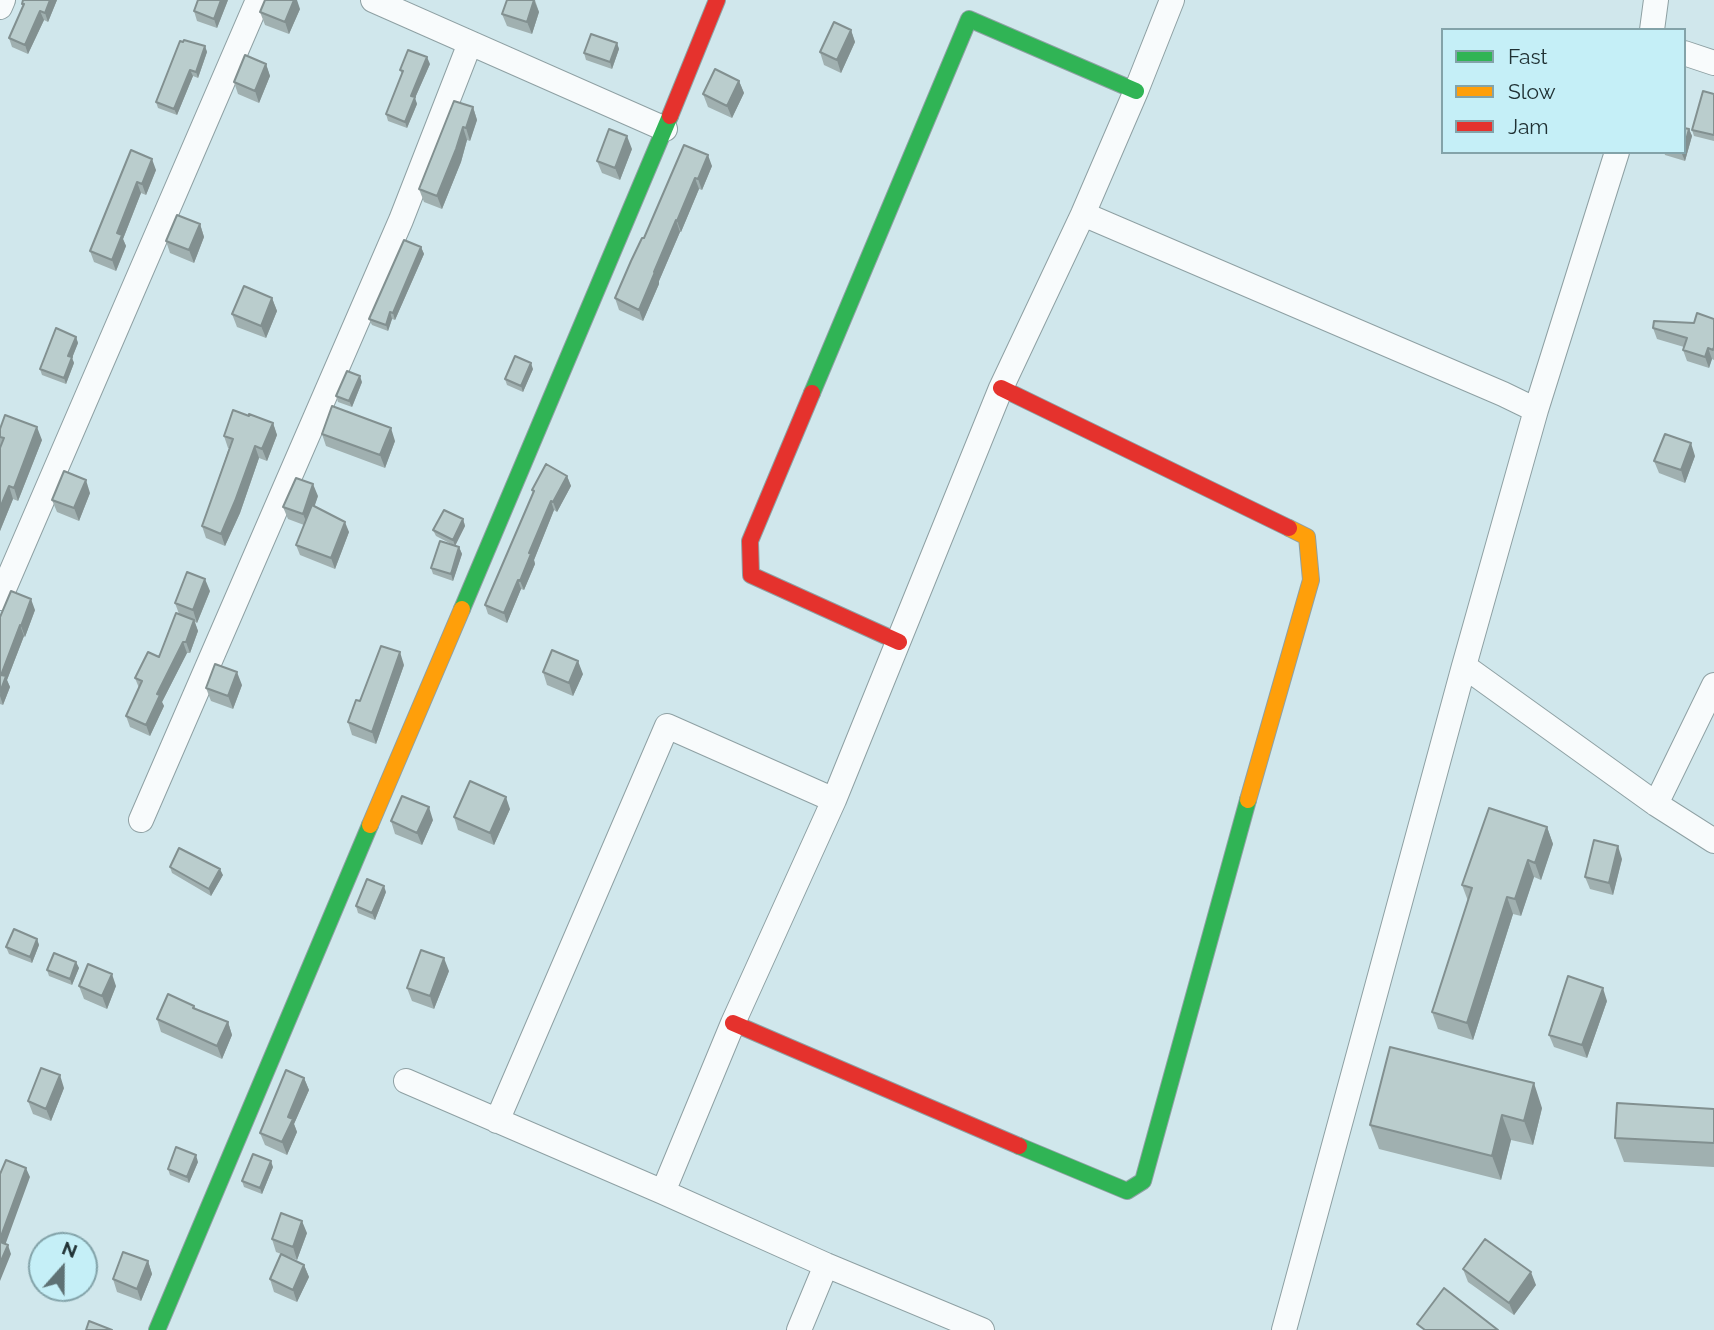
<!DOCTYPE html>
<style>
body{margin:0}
#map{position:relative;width:1714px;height:1330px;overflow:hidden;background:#d0e7ec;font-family:Raleway,sans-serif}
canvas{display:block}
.legend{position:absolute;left:1441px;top:28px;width:245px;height:126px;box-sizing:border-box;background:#c5eff7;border:2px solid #83a3a9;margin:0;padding:9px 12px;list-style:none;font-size:21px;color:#203134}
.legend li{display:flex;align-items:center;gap:14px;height:35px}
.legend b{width:35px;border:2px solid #83a3a9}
.north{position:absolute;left:28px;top:1232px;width:70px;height:70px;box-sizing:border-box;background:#c5eff7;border:2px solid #83a3a9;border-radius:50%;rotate:21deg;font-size:19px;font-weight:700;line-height:28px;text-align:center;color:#203134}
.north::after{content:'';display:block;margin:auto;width:24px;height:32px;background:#5e7174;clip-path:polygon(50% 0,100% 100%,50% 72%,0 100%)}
</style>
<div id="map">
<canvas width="1714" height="1330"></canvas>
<ul class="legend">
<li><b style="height:9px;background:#30b455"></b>Fast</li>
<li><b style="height:9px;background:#ff9f0a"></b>Slow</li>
<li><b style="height:9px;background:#e5322d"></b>Jam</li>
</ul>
<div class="north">N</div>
</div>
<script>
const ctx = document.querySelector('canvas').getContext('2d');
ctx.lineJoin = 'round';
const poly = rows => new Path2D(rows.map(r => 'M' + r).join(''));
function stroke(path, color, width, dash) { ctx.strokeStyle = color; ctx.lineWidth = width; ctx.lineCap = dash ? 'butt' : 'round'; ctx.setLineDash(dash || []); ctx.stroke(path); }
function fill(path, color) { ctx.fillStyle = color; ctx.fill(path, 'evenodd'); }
const street = poly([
 [373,0,665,129],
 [0,7,3,0],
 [1652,30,1656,0],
 [1684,53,1714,63],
 [1617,152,1536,410,1464,666,1656,804,1714,841],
 [1083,214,1503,394,1536,410],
 [0,598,258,0],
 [1656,804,1714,685],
 [141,820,401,220,470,43],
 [406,1081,663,1192,826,1265,982,1330],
 [497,1121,667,726,834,800],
 [663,1192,733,1023,834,800,1001,388,1083,214,1136,91,1172,0],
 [799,1330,826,1265],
 [1284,1330,1464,666]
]);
const fast = poly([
 [812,393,969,19,1136,91],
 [462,609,670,116],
 [1019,1146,1127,1191,1143,1181,1248,800],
 [157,1330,370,825]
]);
const slow = poly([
 [1248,800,1311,580,1307,537,1289,528],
 [370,825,462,609]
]);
const jam = poly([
 [670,116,717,0],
 [1001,388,1289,528],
 [812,393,750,541,751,575,899,642],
 [733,1023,1019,1146]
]);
const wall = poly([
 [57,0,48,22,44,20,28,54,12,47,9,38,23,6,22,4],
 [228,0,217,28,197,21,194,11],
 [507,0,535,0,539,12,532,34,507,26,502,14],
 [300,9,289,34,265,25,260,12],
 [851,30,855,42,841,73,824,65,820,52],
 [617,43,619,49,612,69,586,60,584,53],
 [205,46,207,52,198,78,193,76,177,115,158,108,156,102],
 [266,64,270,76,259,103,238,94,234,82],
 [430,64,415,98,417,104,407,128,388,121,386,114,402,74,400,70],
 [739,81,744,93,732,118,708,107,703,94],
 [1714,94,1714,141,1694,136,1692,130],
 [473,107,477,120,470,141,467,140,461,162,442,209,424,202,419,189],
 [1689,129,1692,136,1685,161,1665,155,1664,152,1684,152],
 [684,145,712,166,702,190,699,189,681,232,680,232,659,281,659,284,643,321,619,310,615,298,644,238],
 [632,149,620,180,602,173,597,161],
 [131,150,156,170,146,195,141,193,123,239,126,246,116,271,94,262,90,251],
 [200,224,204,237,194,263,170,253,166,241],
 [421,247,424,254,395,320,392,319,388,331,372,325,369,319],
 [272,298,277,311,266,338,237,327,232,314],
 [1714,319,1714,360,1712,359,1709,368,1687,361,1683,350,1684,347,1657,339,1653,328,1694,323],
 [76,337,78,343,72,358,74,363,66,384,42,375,40,369],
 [533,369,523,392,507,385,505,379],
 [362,382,352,407,338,402,336,396],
 [249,416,273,423,277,435,267,461,259,458,240,513,225,546,206,538,202,526,229,448,228,448,224,436],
 [0,429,42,440,18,501,13,499,0,531],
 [322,434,395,441,385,468,326,446],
 [1695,456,1685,483,1659,473,1654,461],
 [567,476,571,486,557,512,554,510,534,560,535,564,524,590,521,589,507,623,488,614,485,605,533,494,532,490],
 [90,493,79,521,57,512,52,500],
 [318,496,314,506,349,532,335,569,300,555,296,545,304,525,288,519,283,507],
 [463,519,465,526,455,546,436,536,433,530],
 [459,547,462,554,453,581,433,574,431,568],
 [210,591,197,623,195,622,198,631,190,653,187,653,162,702,164,706,150,736,130,727,126,716,139,688,135,678,159,657,179,614,175,603],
 [35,610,25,637,24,636,7,680,10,687,3,705,0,704,0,617],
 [404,665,376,744,352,735,348,722,360,701],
 [543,672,583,674,573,696,547,685],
 [242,685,233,709,211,701,206,688],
 [510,809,494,845,458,830,454,817],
 [433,820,422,845,395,834,391,821],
 [1547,827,1553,844,1541,880,1534,877,1521,916,1513,914,1473,1040,1438,1029,1432,1012,1468,901,1462,885],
 [1622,859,1613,895,1590,889,1585,877],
 [170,867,223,875,211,896,172,873],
 [386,892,375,920,358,913,356,906],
 [37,939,39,945,32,963,9,954,6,947],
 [76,962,79,968,72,985,49,976,47,970],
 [449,971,434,1009,412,1001,407,988],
 [79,986,116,986,107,1009,84,999],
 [1607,1001,1587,1058,1554,1047,1549,1035],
 [194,1006,196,1009,228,1022,232,1035,222,1059,161,1032,157,1019],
 [304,1078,309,1090,294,1124,297,1132,287,1155,265,1145,260,1133],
 [64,1088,51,1121,33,1114,28,1101],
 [1542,1108,1533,1145,1511,1140,1501,1180,1379,1149,1370,1125],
 [1714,1109,1714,1167,1624,1162,1615,1138],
 [198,1162,189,1183,170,1175,168,1169],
 [273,1167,262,1194,244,1187,242,1181],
 [307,1233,297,1260,276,1252,272,1239],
 [148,1261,152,1274,141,1301,117,1292,113,1279],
 [304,1265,309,1277,297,1302,274,1292,270,1279],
 [1463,1269,1536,1285,1514,1315,1468,1282]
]);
const shadedWall = poly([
 [50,0,57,0,48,22,45,13],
 [221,0,228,0,217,28,214,19],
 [294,0,297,0,300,9,289,34,285,22],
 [534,0,539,12,532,34,527,22],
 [40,11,44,20,28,54,25,45],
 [851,30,855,42,841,73,837,60],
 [617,43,619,49,612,69,610,62],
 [205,46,207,52,198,78,196,72],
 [427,57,430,64,415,98,417,104,407,128,405,122,411,96],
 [266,64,270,76,259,103,255,91],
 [190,70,193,76,177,115,174,109],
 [739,81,744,93,732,118,727,106],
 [473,107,477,120,470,141,466,128],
 [463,127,467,140,461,162,442,209,437,196],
 [1689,129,1692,136,1685,161,1682,154,1683,152,1684,152,1684,148],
 [627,136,632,149,620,180,615,168],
 [708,155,712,166,702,190,698,179],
 [152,159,156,170,146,195,142,184],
 [695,178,699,189,681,232,677,221],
 [137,182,141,193,123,239,126,246,116,271,112,260,117,233],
 [676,220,680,232,659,281,659,284,643,321,639,310],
 [200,224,204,237,194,263,189,250],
 [421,247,424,254,395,320,393,313],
 [272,298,277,311,266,338,261,326],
 [390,312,392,319,388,331,386,325],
 [76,337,78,343,72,358,74,363,66,384,64,378,68,356],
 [1708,348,1712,359,1709,368,1705,357],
 [531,363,533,369,523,392,521,386],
 [360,376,362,382,352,407,349,401],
 [273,423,277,435,267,461,262,449],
 [37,427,42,440,18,501,14,488],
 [391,428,395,441,385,468,380,455],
 [1691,443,1695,456,1685,483,1681,470],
 [255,446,259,458,240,513,225,546,221,534],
 [567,476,571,486,557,512,553,502],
 [86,480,90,493,79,521,74,508],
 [313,484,318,496,308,526,303,514],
 [9,486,13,499,0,531,0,508],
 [551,501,554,510,534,560,535,564,524,590,520,581,529,553],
 [463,519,465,526,455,546,453,540],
 [345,522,349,532,335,569,331,558],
 [459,547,462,554,453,581,451,574],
 [205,579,210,591,197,623,193,610],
 [518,580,521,589,507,623,504,613],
 [31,599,35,610,25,637,21,626],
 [194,620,198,631,190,653,186,642],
 [20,625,24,636,7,680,10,687,3,705,0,696,1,675],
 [183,642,187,653,162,702,164,706,150,736,146,725,157,694],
 [400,652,404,665,376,744,372,732],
 [578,661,583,674,573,696,569,683],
 [237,672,242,685,233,709,228,696],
 [506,797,510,809,494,845,490,833],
 [429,807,433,820,422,845,417,833],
 [1547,827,1553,844,1541,880,1535,863],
 [1618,846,1622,859,1613,895,1609,883],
 [1528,860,1534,877,1521,916,1515,899],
 [220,869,223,875,211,896,209,889],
 [384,886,386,892,375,920,372,913],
 [1507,897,1513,914,1473,1040,1467,1023],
 [37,939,39,945,32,963,30,957],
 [444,958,449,971,434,1009,430,996],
 [76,962,79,968,72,985,70,979],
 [112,974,116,986,107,1009,102,996],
 [1603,988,1607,1001,1587,1058,1582,1045],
 [228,1022,232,1035,222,1059,217,1046],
 [60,1075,64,1088,51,1121,46,1109],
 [304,1078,309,1090,294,1124,297,1132,287,1155,282,1142,288,1117],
 [1534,1083,1542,1108,1533,1145,1524,1121],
 [1502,1115,1511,1140,1501,1180,1492,1156],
 [196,1155,198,1162,189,1183,187,1177],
 [271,1161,273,1167,262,1194,260,1188],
 [26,1168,30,1177,3,1251,0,1243,0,1239],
 [302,1221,307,1233,297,1260,293,1247],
 [8,1245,11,1254,0,1281,0,1263],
 [148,1261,152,1274,141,1301,137,1289],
 [304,1265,309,1277,297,1302,293,1290],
 [1531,1272,1536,1285,1514,1315,1509,1303]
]);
const building = poly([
 [23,0,50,0,45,13,40,11,25,45,9,38,24,4,22,4,23,0],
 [198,0,221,0,214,19,194,11,198,0],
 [265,0,294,0,285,22,260,12,265,0],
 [507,0,534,0,527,22,502,14,507,0],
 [834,22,851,30,837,60,820,52,834,22],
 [591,34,617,43,610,62,584,53,591,34],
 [184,40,205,46,196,72,190,70,174,109,156,102,180,41,183,42,184,40],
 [408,50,427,57,411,96,415,97,405,122,386,114,403,71,400,70,408,50],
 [245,55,266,64,255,91,234,82,245,55],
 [715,69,739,81,727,106,703,94,715,69],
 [1703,91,1714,94,1714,135,1692,130,1703,91],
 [454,101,473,107,466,128,463,127,456,149,437,196,419,189,454,101],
 [1684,128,1689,129,1684,148,1684,128],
 [609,129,627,136,615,168,597,161,609,129],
 [684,145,708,155,698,179,695,178,677,221,676,220,654,272,655,272,639,310,615,298,631,261,642,238,644,238,684,145],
 [131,150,152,159,142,184,137,182,117,233,122,235,112,260,90,251,131,150],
 [177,215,200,224,189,250,166,241,177,215],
 [404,240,421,247,393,313,390,312,386,325,369,319,404,240],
 [244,286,272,298,261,326,232,314,244,286],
 [1697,313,1714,319,1714,347,1713,350,1708,348,1705,357,1683,350,1687,338,1653,328,1654,321,1694,323,1697,313],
 [56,328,76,337,68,356,72,357,64,378,40,369,56,328],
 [515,356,531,363,521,386,505,379,515,356],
 [347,371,360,376,349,401,336,396,347,371],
 [332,406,391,428,380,455,322,434,332,406],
 [233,410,249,416,249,414,273,423,262,449,255,446,235,501,221,534,202,526,233,439,224,436,233,410],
 [5,415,37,427,14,488,9,486,0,508,0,448,4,438,0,437,0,429,5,415],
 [1665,434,1691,443,1681,470,1654,461,1665,434],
 [546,464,567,476,553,502,551,501,529,553,531,554,520,581,518,580,504,613,485,605,534,491,532,490,546,464],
 [64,471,86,480,74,508,52,500,64,471],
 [296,478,313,484,303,514,283,507,296,478],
 [312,505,345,522,331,558,296,545,312,505],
 [444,510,463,519,453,540,433,530,444,510],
 [440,541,459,547,451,574,431,568,440,541],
 [187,572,205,579,193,610,175,603,187,572],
 [11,591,31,599,21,626,20,625,1,675,6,676,0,692,0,617,11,591],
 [176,613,194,620,186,642,183,642,157,694,160,695,146,725,126,716,142,681,135,678,148,652,159,657,176,613],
 [381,646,400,652,372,732,348,722,356,700,360,701,381,646],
 [552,650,578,661,569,683,543,672,552,650],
 [215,664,237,672,228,696,206,688,215,664],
 [470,781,506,797,490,833,454,817,470,781],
 [402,796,429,807,417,833,391,821,402,796],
 [1489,808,1547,827,1535,863,1528,860,1515,899,1507,897,1467,1023,1432,1012,1472,888,1462,885,1489,808],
 [1594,840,1618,846,1609,883,1585,877,1594,840],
 [179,848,220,869,209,889,170,867,179,848],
 [367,879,384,886,372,913,356,906,367,879],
 [14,929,37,939,30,957,6,947,14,929],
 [421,950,444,958,430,996,407,988,421,950],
 [54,953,76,962,70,979,47,970,54,953],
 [88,964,112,974,102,996,79,986,88,964],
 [1568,976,1603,988,1582,1045,1549,1035,1568,976],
 [168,994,194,1006,193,1008,228,1022,217,1046,157,1019,168,994],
 [1390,1047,1534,1083,1524,1121,1502,1115,1492,1156,1370,1125,1390,1047],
 [41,1068,60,1075,46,1109,28,1101,41,1068],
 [286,1070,304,1078,288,1117,293,1119,282,1142,260,1133,286,1070],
 [1617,1103,1714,1109,1714,1143,1615,1138,1617,1103],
 [176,1147,196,1155,187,1177,168,1169,176,1147],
 [253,1154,271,1161,260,1188,242,1181,253,1154],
 [6,1160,26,1168,0,1239,0,1174,6,1160],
 [281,1213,302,1221,293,1247,272,1239,281,1213],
 [1485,1239,1531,1272,1509,1303,1463,1269,1485,1239],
 [0,1242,8,1245,0,1263,0,1242],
 [123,1252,148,1261,137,1289,113,1279,123,1252],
 [281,1254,304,1265,293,1290,270,1279,281,1254],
 [1444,1288,1498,1330,1425,1330,1417,1324,1444,1288],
 [89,1321,112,1330,86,1330,89,1321]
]);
stroke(street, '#8ea0a3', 26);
stroke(fast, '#8ea0a3', 18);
stroke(slow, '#8ea0a3', 18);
stroke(jam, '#8ea0a3', 18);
stroke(street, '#f8fbfc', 24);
stroke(fast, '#30b455', 16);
stroke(slow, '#ff9f0a', 16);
stroke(jam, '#e5322d', 16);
fill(wall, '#a0b0b0');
fill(shadedWall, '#829090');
fill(building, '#bacdcd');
stroke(building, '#829090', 2);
</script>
